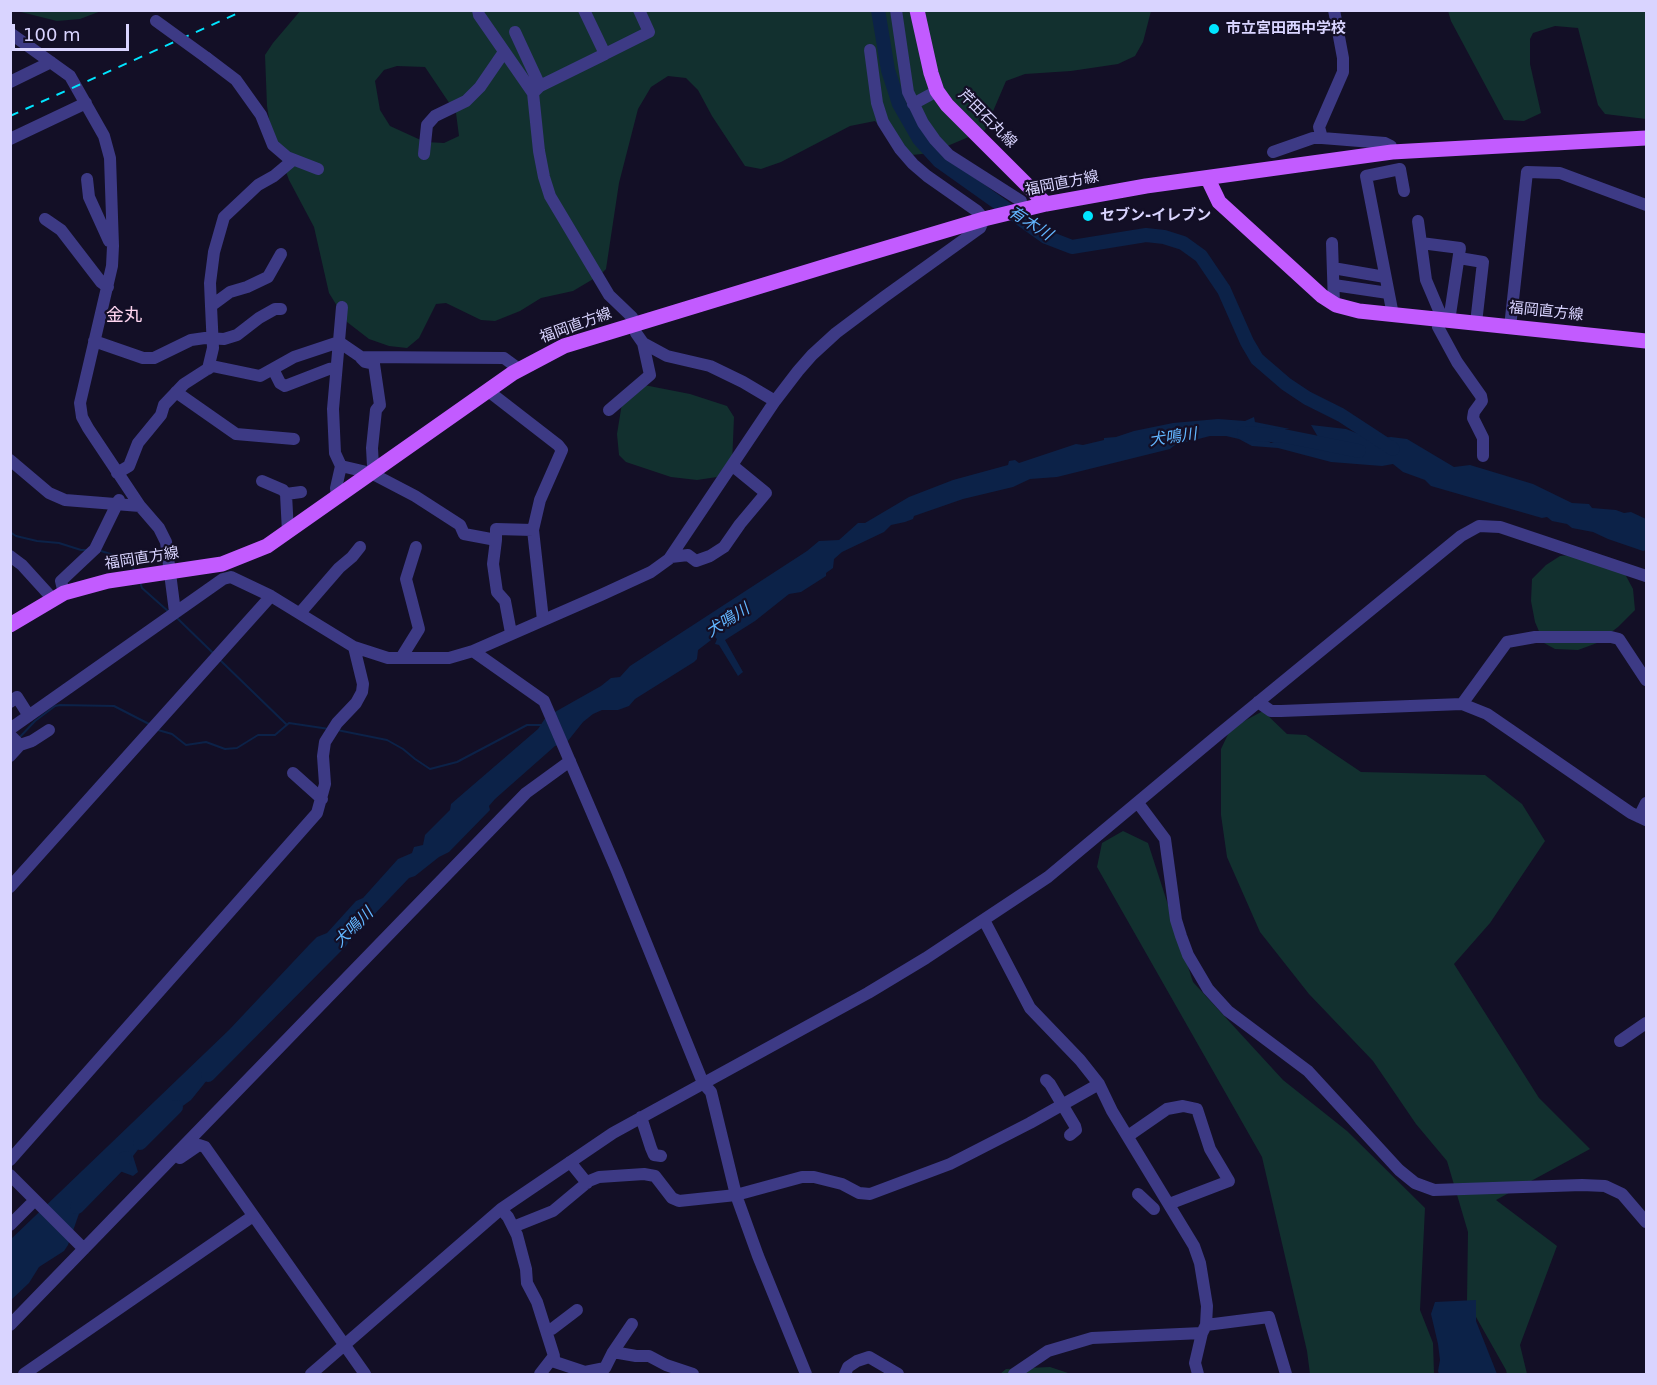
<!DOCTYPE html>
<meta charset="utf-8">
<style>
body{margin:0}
#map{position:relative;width:1657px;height:1385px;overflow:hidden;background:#130f26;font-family:"DejaVu Sans",sans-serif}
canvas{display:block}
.frame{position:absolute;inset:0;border:12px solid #d9d4ff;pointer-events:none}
.scale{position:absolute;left:12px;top:24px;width:117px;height:27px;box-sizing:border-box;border:3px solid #d9d4ff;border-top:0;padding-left:8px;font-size:18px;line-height:21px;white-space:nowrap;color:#d9d4ff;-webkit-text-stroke:4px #130f26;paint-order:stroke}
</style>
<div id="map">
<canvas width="1657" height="1385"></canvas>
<div class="frame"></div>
<div class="scale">100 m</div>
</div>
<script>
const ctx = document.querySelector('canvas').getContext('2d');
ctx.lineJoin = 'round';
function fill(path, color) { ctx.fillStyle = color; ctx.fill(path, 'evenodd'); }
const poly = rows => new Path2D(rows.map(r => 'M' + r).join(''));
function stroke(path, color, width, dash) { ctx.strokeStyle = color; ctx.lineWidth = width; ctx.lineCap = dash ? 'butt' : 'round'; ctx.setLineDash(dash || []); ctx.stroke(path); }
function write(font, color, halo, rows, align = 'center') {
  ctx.font = font + ' "DejaVu Sans","Noto Sans JP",sans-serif'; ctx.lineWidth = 4.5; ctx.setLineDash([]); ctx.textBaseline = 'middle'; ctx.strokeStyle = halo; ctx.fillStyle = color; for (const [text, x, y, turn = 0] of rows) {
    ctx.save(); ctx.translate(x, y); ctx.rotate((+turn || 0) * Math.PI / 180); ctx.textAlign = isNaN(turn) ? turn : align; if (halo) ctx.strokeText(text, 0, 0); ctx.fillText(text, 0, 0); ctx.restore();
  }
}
const green = poly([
 [301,10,1151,11,1143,42,1135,56,1118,64,1071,71,1025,74,1006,81,985,130,931,153,912,155,890,139,875,121,850,126,781,162,761,169,745,166,712,116,698,90,686,78,668,76,651,87,638,109,619,183,606,269,600,275,573,291,541,298,520,311,495,321,481,320,446,303,436,304,419,338,407,348,389,346,369,339,347,322,329,293,314,227,289,180,271,131,267,106,265,55,273,43],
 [397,66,425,67,456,113,459,136,444,143,425,142,390,126,380,110,375,81,384,70],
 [17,11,101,11,80,19,57,21],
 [1448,11,1646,11,1646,119,1605,114,1598,105,1578,28,1555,26,1533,33,1530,39,1530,64,1541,113,1524,121,1504,120,1451,21],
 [644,385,690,394,727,406,734,417,732,464,717,477,697,480,671,477,626,462,619,455,617,434,623,397],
 [1577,554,1625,574,1633,589,1635,610,1618,627,1597,643,1578,650,1555,649,1544,643,1535,622,1531,601,1532,579,1546,565,1560,556],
 [1263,711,1287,734,1306,735,1361,772,1485,775,1522,804,1545,841,1490,923,1454,964,1539,1098,1590,1149,1496,1200,1557,1246,1520,1345,1527,1374,1507,1374,1506,1370,1467,1301,1468,1232,1447,1161,1416,1124,1373,1061,1309,994,1260,932,1227,857,1221,815,1221,749,1231,728],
 [1123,831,1148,843,1193,982,1283,1080,1347,1131,1425,1208,1420,1310,1433,1343,1434,1374,1310,1374,1307,1351,1262,1157,1097,867,1102,843],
 [1050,1367,1071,1374,1000,1374,1006,1369]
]);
const water = poly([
 [1254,417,1255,422,1290,429,1271,429,1261,431,1264,439,1271,443,1277,441,1297,442,1343,449,1342,442,1318,437,1311,425,1346,429,1372,439,1391,437,1407,439,1454,467,1470,465,1533,484,1572,503,1589,504,1592,508,1616,510,1624,513,1631,512,1646,519,1646,550,1643,551,1608,539,1593,532,1572,528,1567,524,1552,521,1547,517,1542,518,1431,486,1425,480,1403,472,1393,464,1382,466,1331,462,1278,448,1252,446,1239,439,1226,436,1210,436,1175,445,1170,449,1057,477,1030,479,1013,487,963,499,914,516,913,519,905,522,891,525,884,532,842,552,834,559,833,568,826,573,826,576,801,592,789,594,755,621,725,640,743,672,738,676,719,645,715,644,717,639,715,637,698,650,697,659,694,662,635,699,629,706,618,710,602,710,593,714,583,722,567,742,555,746,495,799,489,806,490,810,449,852,439,857,415,876,409,878,368,921,362,922,335,949,321,958,312,968,306,971,285,995,241,1038,191,1100,158,1124,133,1156,138,1172,133,1176,117,1170,110,1172,99,1180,81,1208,68,1245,64,1251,39,1267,29,1283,11,1300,10,1240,229,1030,309,945,317,937,327,933,356,901,363,898,398,859,412,853,414,847,423,845,425,835,450,810,451,804,538,729,546,717,601,686,611,678,620,677,630,666,807,551,819,541,839,540,858,523,865,523,909,497,953,480,1008,465,1009,461,1015,460,1019,463,1076,444,1083,445,1104,440,1104,438,1116,437,1134,431,1173,423,1218,419,1245,421],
 [1476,1300,1476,1321,1497,1374,1439,1374,1438,1371,1440,1360,1438,1344,1431,1314,1435,1302]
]);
const stream = poly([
 [10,532,16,536,37,541,59,543,81,550,87,550],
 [98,550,126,559,130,562,135,572],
 [140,582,142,588,169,612],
 [176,617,213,653],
 [219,659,286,724],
 [158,730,172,734,186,745,206,742,225,749,237,748,258,735,275,735,289,723,329,729],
 [337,730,387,740,403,749,415,759,430,769,457,762,527,725,543,725],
 [18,739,35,721,55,706,60,705,114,706,151,725]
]);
const river = poly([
 [878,10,888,70,899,104,919,139,939,161,1046,237,1072,247,1146,235,1164,237,1183,243,1201,256,1224,290,1247,342,1257,359,1286,384,1307,398,1341,415,1393,449],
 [1244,433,1284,436,1359,451],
 [208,1075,341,941],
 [140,1143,176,1107],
 [77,1207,125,1158]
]);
const minor = poly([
 [478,10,479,15,533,93,539,151,544,177,550,196,609,295,632,317,636,333,643,343,667,356,710,366,743,382,775,401],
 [896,10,908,92,923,123,935,140,949,155,1021,201],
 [515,32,540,86],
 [10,33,70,76,104,136,110,158,113,246,112,266,80,403,82,417,88,428,140,506,159,528,166,542,175,612],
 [605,54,649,32,639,10],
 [207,58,236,80,261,115,273,145,287,157,318,169],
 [10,82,51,62],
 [533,93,540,86,605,54,584,10],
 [913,104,937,91],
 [1322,138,1319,127,1343,72,1343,58,1334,10],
 [10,139,86,103],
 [1273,152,1313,138,1322,138,1385,143,1391,146,1392,152],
 [424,154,427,125,435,116,466,101,480,87,504,52],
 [87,179,89,197,109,241,113,242],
 [45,219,61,230,101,282,108,287],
 [1418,221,1426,280,1443,320],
 [1332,243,1334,304],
 [1421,243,1460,248,1449,321],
 [1459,258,1483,262,1476,323],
 [1333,268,1385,277],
 [1334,285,1388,293],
 [211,306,210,283,214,252,224,217,258,185,274,176,293,160],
 [1393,315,1366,176,1400,169,1404,191],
 [1440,320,1438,327,1457,362,1481,396,1482,401,1474,412,1473,418,1483,438,1483,456],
 [1510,327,1527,172,1560,173,1646,205],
 [94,341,143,358,154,358,191,340,205,338,224,339,237,335,259,318,275,309,281,309],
 [361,358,365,362,374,364,380,405,376,410,372,448,373,466,376,470],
 [208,369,213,348,211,306,230,292,247,287,268,277,281,254],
 [273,369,280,383,285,386,329,369,336,368],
 [487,390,558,445,562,450,540,500,533,530],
 [176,392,236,434,294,439],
 [609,410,650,375,643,343],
 [10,460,49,493,65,500,140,506],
 [341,466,371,473,415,496,460,525,464,534,496,540,493,564,497,592,505,601,511,633],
 [117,473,129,466,138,443,161,415,164,405,184,384,212,366,260,376,294,357,339,342,361,357,504,358,519,369],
 [262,481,283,490,286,494,288,532],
 [286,494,301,492],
 [337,497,336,488,341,466,335,453,333,409,342,307],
 [496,540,496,529,533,530,543,620],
 [10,556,22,565,52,598],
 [671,557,688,555,696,561,710,556,724,547,740,524,766,493,733,466],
 [64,593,61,581,95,549,119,500],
 [300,613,339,568,352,557,360,547],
 [473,651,544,701,617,871,703,1083,711,1092,736,1195,758,1256,806,1374],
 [401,658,419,629,406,579,416,547],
 [10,702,17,697,29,716],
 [1258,702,1271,711,1281,711,1462,704,1487,714,1631,813,1646,820],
 [1462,704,1507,642,1535,637,1611,637,1619,639,1646,680],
 [10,729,223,579,231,577,271,596,354,647,388,658,449,658,473,651,601,595,651,572,669,559,775,401,798,371,812,355,836,333,884,297,980,228,984,219,977,211,927,176,913,164,900,149,883,122,877,103,870,50],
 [10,735,20,745,32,741,49,730],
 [10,756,20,745],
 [293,773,322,799],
 [1138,803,1165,839,1176,920,1181,936,1188,955,1208,989,1228,1011,1308,1071,1399,1170,1415,1183,1434,1190,1582,1185,1605,1186,1622,1194,1646,1222],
 [1639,817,1646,803],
 [10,887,271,596],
 [984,920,1030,1008,1080,1060,1099,1084,1112,1111,1194,1246,1200,1263,1207,1306,1206,1325,1202,1333,1195,1363,1198,1374],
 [1620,1041,1646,1023],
 [1046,1080,1050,1084,1075,1126,1076,1130,1070,1135],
 [641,1117,651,1148,654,1155,661,1156],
 [1128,1136,1167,1109,1183,1106,1197,1109,1210,1149,1229,1181,1169,1204],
 [180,1158,199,1145,205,1147,365,1374],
 [10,1160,317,813,325,784,323,756,325,742,337,723,356,703,362,692,363,684,354,647],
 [570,1162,587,1183],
 [10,1175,84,1249],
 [1138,1194,1154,1209],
 [501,1209,508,1217,517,1235,526,1269,527,1283,537,1302,554,1356,540,1374],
 [10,1225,35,1200],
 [513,1227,553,1211,589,1181,599,1177,644,1174,655,1176,672,1198,679,1201,736,1195,802,1177,814,1177,842,1184,859,1193,870,1194,950,1164,1030,1123,1099,1084],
 [10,1325,526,793,570,761],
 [1206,1325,1269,1317,1286,1374],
 [546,1330,552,1329,577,1310],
 [613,1352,632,1324],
 [552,1361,585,1372,605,1368,613,1352,636,1356,649,1356,666,1365,693,1374],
 [24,1374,253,1216],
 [311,1374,501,1209,613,1133,868,993,926,958,1048,877,1218,735,1461,536,1479,526,1500,527,1646,576],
 [845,1374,848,1367,857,1361,869,1357,898,1374],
 [1014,1374,1048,1351,1092,1338,1202,1333]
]);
const major = poly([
 [917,10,931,73,937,91,947,105,1046,204],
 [1208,179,1219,202,1322,296,1336,305,1359,311,1646,341],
 [10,625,64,593,108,581,222,564,267,546,513,373,564,346,833,264,984,219,1046,204,1146,186,1392,152,1646,138]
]);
const rail = poly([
 [10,116,245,10]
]);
const minorBridge = poly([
 [156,21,207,58]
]);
const markers = [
 [1214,29,6,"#00e5ff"],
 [1088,216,6,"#00e5ff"]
];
const poiNames = [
 ["市立宮田西中学校",1226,29],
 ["セブン-イレブン",1100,216]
];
const streetNames = [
 ["芹田石丸線",987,119,45],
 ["福岡直方線",1062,184,-11],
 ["福岡直方線",1546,312,6],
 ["福岡直方線",576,326,-20],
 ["福岡直方線",142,559,-9]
];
const waterNames = [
 ["有木川",1030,224,33],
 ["犬鳴川",1173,438,-8],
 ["犬鳴川",728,621,-33],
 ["犬鳴川",354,928,-45]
];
const quarterNames = [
 ["金丸",124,316]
];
fill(green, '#12302f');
fill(water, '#0c2248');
stroke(stream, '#0c2248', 2);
stroke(river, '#0c2248', 14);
stroke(minor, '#3d3a85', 12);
stroke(major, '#c25bff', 15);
stroke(rail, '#00e5ff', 2, [9, 8]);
stroke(minorBridge, '#3d3a85', 12);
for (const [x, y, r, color] of markers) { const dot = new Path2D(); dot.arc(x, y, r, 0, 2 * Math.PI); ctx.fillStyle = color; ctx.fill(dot); stroke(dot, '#130f26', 2); }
write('bold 15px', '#d9d4ff', '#130f26', poiNames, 'left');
write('15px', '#d9d4ff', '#130f26', streetNames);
write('italic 16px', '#62b6ff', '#130f26', waterNames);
write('18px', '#ffd6f0', '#130f26', quarterNames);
</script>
